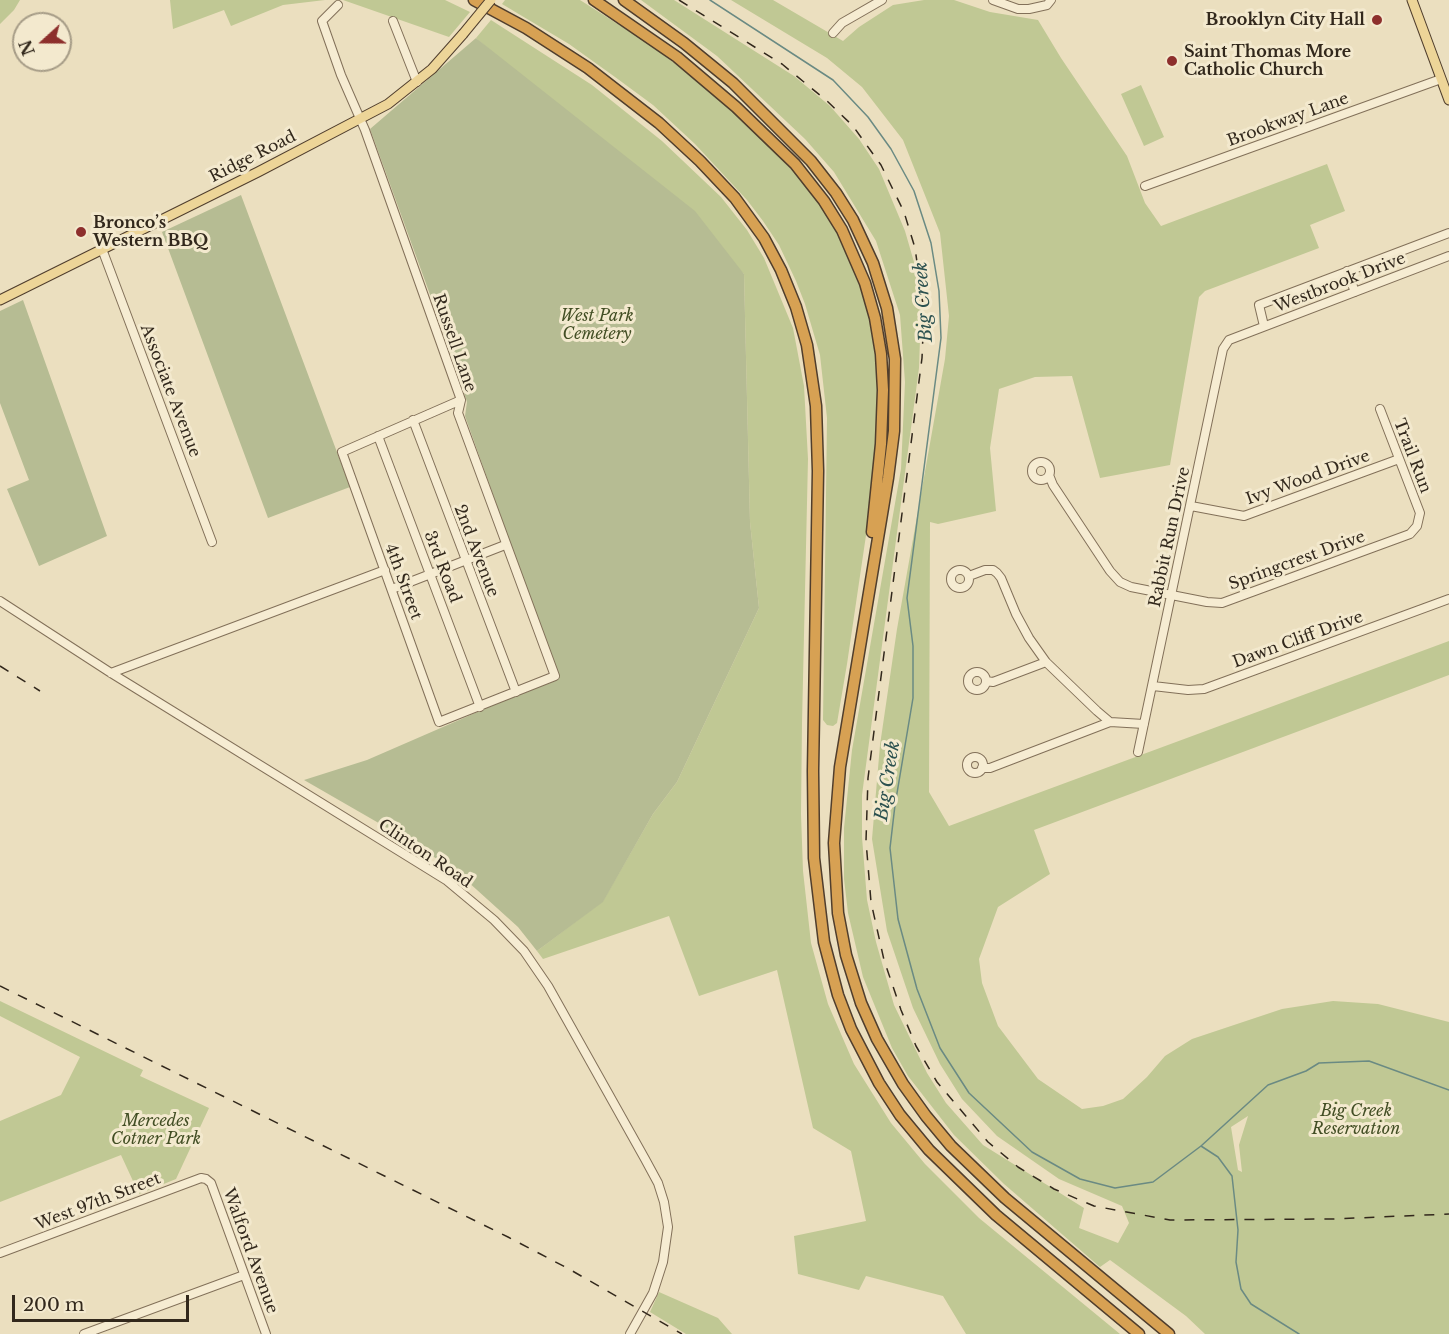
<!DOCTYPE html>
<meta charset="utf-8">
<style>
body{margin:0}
#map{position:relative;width:1449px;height:1334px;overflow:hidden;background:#ebdfbf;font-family:"Libre Baskerville",serif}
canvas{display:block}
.north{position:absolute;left:12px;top:12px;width:60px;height:60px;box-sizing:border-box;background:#f3e9ce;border:2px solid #a69c87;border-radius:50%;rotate:249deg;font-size:16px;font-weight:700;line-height:24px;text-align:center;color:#32281c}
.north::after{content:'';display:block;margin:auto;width:21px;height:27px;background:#8d2f2c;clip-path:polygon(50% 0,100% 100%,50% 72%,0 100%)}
.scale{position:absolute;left:12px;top:1295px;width:177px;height:27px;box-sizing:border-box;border:3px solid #32281c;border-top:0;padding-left:8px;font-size:18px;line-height:21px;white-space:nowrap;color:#32281c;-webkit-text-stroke:4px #f3e9ce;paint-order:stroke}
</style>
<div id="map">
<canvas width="1449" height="1334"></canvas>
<div class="north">N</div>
<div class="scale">200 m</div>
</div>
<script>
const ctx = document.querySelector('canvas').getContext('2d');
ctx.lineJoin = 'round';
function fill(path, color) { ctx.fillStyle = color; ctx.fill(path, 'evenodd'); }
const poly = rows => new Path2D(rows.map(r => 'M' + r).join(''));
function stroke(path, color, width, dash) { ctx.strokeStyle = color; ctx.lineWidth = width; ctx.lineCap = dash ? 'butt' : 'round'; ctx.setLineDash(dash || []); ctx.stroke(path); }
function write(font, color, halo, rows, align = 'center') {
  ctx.font = font + ' "Libre Baskerville",serif'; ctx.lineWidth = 6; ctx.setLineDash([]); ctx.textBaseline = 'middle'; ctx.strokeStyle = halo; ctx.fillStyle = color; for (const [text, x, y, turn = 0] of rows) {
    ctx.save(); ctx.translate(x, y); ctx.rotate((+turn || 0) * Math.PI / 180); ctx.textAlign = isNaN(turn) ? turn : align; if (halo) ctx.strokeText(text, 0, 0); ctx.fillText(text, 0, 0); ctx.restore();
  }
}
const green = poly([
 [0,0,20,0,14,10,0,24],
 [170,0,325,0,283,5,231,26,224,10,173,29],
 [343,0,445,0,470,12,449,37],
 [505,0,580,0,646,42,704,85,747,123,810,189,836,227,857,268,872,327,877,364,877,432,869,515,847,664,837,723,833,726,827,725,823,720,827,418,820,355,805,304,796,281,779,245,763,221,747,200,695,144,653,105,615,77,569,44,502,4],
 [641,0,674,0,794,76,830,106,859,139,879,169,905,231,916,269,921,311,919,368,862,795,862,837,867,900,876,942,894,1005,927,1073,946,1103,983,1145,1084,1208,1079,1228,1118,1243,1129,1223,1122,1206,1059,1179,997,1136,962,1099,940,1064,913,1008,887,931,872,839,880,745,897,629,945,359,949,316,940,233,903,140,862,87,827,58,731,0,773,0,843,41,859,27,893,5,924,0,954,0,990,12,1038,20,1061,58,1127,156,1145,203,1161,226,1327,164,1345,211,1310,225,1319,248,1205,291,1199,297,1170,465,1100,478,1072,376,1035,377,999,389,990,448,996,511,938,524,930,522,929,792,949,826,1449,641,1449,675,1034,830,1050,874,998,907,979,959,982,983,998,1026,1038,1079,1082,1109,1103,1106,1123,1099,1147,1077,1165,1056,1192,1039,1282,1009,1333,1001,1378,1004,1449,1022,1449,1334,1205,1334,1186,1316,1110,1260,1100,1267,1004,1184,954,1135,908,1076,892,1048,863,977,848,913,844,879,844,828,852,750,901,469,905,382,900,315,876,241,834,172,805,139,717,56],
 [1248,1116,1239,1145,1242,1172,1238,1170,1231,1127],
 [491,20,592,85,662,141,721,197,747,230,764,258,793,328,804,386,808,459,802,723,801,814,803,871,811,943,828,1004,854,1064,891,1123,925,1164,979,1218,1120,1334,966,1334,943,1296,866,1276,859,1290,798,1274,794,1236,866,1221,851,1151,813,1128,777,970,699,996,669,916,543,959,537,951,603,901,653,814,677,782,759,608,750,522,744,274,476,38],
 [1141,85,1164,137,1144,146,1121,94],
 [0,1001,143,1070,140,1076,209,1108,176,1179,139,1194,121,1155,0,1202,0,1121,61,1095,80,1057,0,1016],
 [659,1292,718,1318,732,1334,686,1334,650,1312]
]);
const cemetery = poly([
 [476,38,695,211,744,274,750,522,759,608,677,782,653,814,603,902,537,951,518,927,456,871,396,833,304,780,367,760,558,677,465,416,467,402,449,347,370,129],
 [241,195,350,487,268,518,162,232],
 [23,300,107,536,39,566,7,489,29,480,0,403,0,311]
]);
const stream = poly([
 [710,0,833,80,868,117,891,149,914,191,931,243,939,291,941,338,907,598,913,646,913,698,895,805,890,848,898,919,917,989,940,1048,969,1093,1032,1152,1080,1179,1115,1188,1153,1182,1201,1146,1268,1085,1306,1071,1319,1063,1369,1061,1449,1090],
 [1201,1146,1218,1157,1232,1176,1238,1230,1236,1262,1241,1289,1251,1304,1299,1334]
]);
const minor = poly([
 [993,0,1018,9,1029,9,1047,5,1051,0],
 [338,5,322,21,341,75,365,130,461,400,458,413,555,676,439,722,342,452,461,400],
 [393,21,417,82],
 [833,33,842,23,882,0],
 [1145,186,1441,79],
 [102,249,212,542],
 [1347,271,1355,292],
 [1264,326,1259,305,1449,233],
 [413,420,516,692],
 [378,436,480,707],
 '1032 471a9 9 0 1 1 18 0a9 9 0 1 1-18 0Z',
 [1049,475,1053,485,1110,571,1120,582,1131,587,1207,602,1222,603,1410,534,1417,526,1420,513,1380,409],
 [1191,506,1244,516,1399,459],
 '951 579a9 9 0 1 1 18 0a9 9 0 1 1-18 0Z',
 [969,576,985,570,993,570,997,573,1001,578,1016,614,1029,638,1046,662,1097,711,1110,722,1144,724],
 [392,589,505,545],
 [0,601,111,673,446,880,494,920,524,951,548,986,645,1159,658,1183,664,1202,668,1227,663,1262,653,1293,630,1334],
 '968 681a9 9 0 1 1 18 0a9 9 0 1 1-18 0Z',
 [111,673,385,570],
 [986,681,993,682,1046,662],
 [1153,686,1188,690,1204,689,1449,599],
 [1138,752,1223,349,1229,340,1449,256],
 '967 765a8 8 0 1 1 16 0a8 8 0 1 1-16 0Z',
 [982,768,990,768,1110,722],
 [0,1253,201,1178,206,1179,211,1183,266,1334],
 [84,1334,244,1275]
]);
const major = poly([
 [1412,0,1449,100],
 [0,300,258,172,388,104,432,69,463,34]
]);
const highway = poly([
 [474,0,526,28,588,68,659,123,700,161,735,198,764,238,781,270,796,307,807,345,816,406,818,471,813,771,814,858,824,942,838,995,851,1029,879,1083,900,1115,929,1150,996,1215,1139,1334],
 [594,0,677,57,736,107,795,164,824,201,842,230,865,283,875,318,881,354,883,390,881,444,872,532],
 [624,0,684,43,733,83,811,161,836,193,853,220,873,263,887,308,895,359,894,431,888,478,840,767,834,843,838,913,846,955,861,1003,877,1039,903,1084,926,1116,951,1146,1005,1198,1169,1334]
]);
const rail = poly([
 [679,0,782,64,827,101,853,126,881,165,904,212,915,248,924,312,922,358,868,778,866,841,871,902,884,960,901,1010,916,1046,937,1082,988,1142,1018,1167,1054,1189,1094,1206,1170,1220,1333,1219,1449,1214],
 [0,666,40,691],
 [0,986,508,1237,569,1269,682,1334]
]);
const majorBridge = poly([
 [463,34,491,0]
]);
const markers = [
 [1377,20,6,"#8d2f2c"],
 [1172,61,6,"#8d2f2c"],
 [81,232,6,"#8d2f2c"]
];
const poiNames = [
 ["Brooklyn City Hall",1365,20,"right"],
 ["Saint Thomas More",1184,52],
 ["Catholic Church",1184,70],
 ["Bronco’s",93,223],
 ["Western BBQ",93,241]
];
const streetNames = [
 ["Brookway Lane",1288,120,-20],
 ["Ridge Road",253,157,-27],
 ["Westbrook Drive",1340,283,-21],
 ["Russell Lane",454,343,71],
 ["Associate Avenue",170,391,69],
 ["Trail Run",1412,456,69],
 ["Ivy Wood Drive",1308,478,-20],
 ["Rabbit Run Drive",1170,537,-78],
 ["2nd Avenue",476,551,69],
 ["Springcrest Drive",1297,561,-20],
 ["3rd Road",442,567,69],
 ["4th Street",403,582,70],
 ["Dawn Cliff Drive",1298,640,-20],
 ["Clinton Road",425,854,34],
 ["West 97th Street",98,1202,-21],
 ["Walford Avenue",250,1251,70]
];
const parkNames = [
 ["West Park",597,316],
 ["Cemetery",597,334],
 ["Big Creek",1356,1111],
 ["Reservation",1356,1129],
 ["Mercedes",156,1121],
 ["Cotner Park",156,1139]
];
const waterNames = [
 ["Big Creek",924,302,-94],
 ["Big Creek",888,781,-81]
];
fill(green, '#c0c894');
fill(cemetery, '#b6bc93');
stroke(stream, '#6a8a83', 1.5);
stroke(minor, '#827059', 10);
stroke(major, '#503e2d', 11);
stroke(highway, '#503e2d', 13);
stroke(minor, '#f6ecd2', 8);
stroke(major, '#edd598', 9);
stroke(highway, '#d7a153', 10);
stroke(rail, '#32281c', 1.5, [10, 10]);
stroke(majorBridge, '#503e2d', 11, []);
stroke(majorBridge, '#edd598', 9);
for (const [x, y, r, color] of markers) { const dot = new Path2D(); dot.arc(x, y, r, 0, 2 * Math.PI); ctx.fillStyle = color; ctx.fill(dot); stroke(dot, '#f3e9ce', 2); }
write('bold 16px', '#32281c', '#f3e9ce', poiNames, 'left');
write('16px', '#32281c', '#f3e9ce', streetNames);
write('italic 16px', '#424e24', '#f3e9ce', parkNames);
write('italic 18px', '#2c5150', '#f3e9ce', waterNames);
</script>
